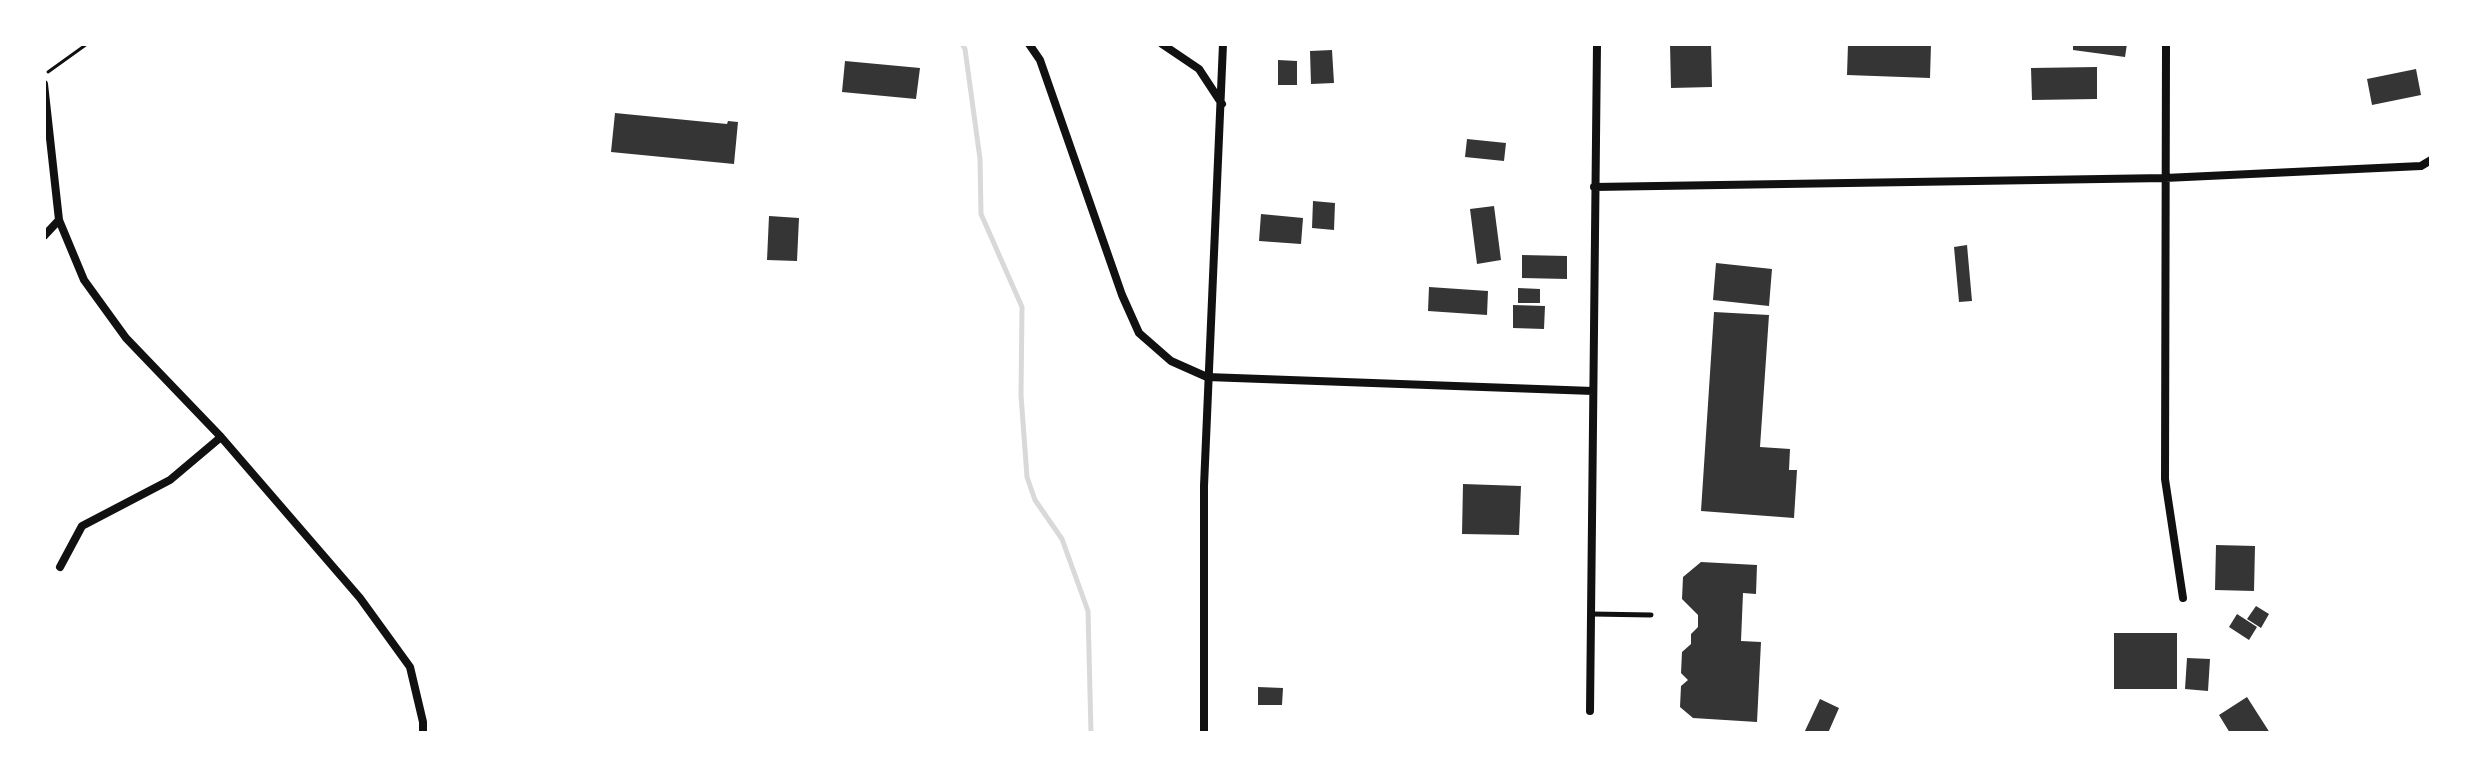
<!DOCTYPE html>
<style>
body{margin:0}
#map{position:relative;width:2475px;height:777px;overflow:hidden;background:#fff;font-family:Inter,sans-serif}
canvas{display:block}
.frame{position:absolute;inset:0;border:46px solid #fff;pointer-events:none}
</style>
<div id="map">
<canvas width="2475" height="777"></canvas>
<div class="frame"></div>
</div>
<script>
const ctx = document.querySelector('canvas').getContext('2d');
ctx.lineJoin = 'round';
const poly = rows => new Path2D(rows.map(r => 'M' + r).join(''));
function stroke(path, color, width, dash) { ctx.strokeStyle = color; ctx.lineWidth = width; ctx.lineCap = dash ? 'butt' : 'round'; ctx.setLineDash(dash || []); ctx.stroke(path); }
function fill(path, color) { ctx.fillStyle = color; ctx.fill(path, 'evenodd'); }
const stream = poly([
 [962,44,965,49,980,159,981,214,1022,307,1021,395,1027,477,1035,500,1062,539,1088,611,1091,733]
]);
const building = poly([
 [1670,44,1711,44,1712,87,1671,88],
 [1848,44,1931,44,1930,78,1847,75],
 [2073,44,2127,44,2125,57,2073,50],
 [1332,50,1334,83,1311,84,1310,51],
 [1278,60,1297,61,1297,85,1278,85],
 [845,61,920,68,916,99,842,92],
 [2097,67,2097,99,2032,100,2031,68],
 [2416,69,2421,95,2372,105,2367,79],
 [615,113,727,124,728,121,738,122,734,164,611,152],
 [1467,139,1506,143,1504,161,1465,157],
 [1313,201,1335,203,1334,230,1312,228],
 [1494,206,1501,260,1477,264,1470,209],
 [1261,214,1303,218,1301,244,1259,241],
 [769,216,799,218,797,261,767,260],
 [1967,245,1972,301,1959,302,1954,247],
 [1522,255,1567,256,1567,279,1522,278],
 [1716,263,1772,269,1769,306,1713,300],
 [1429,287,1488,291,1487,315,1428,311],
 [1518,288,1540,289,1540,303,1518,303],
 [1513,305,1545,306,1544,329,1513,328],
 [1714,312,1769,315,1760,447,1790,449,1789,470,1797,470,1794,518,1701,511],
 [1463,484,1521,486,1519,535,1462,534],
 [2216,545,2255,546,2254,591,2215,590],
 [1701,562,1757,565,1756,594,1743,593,1741,641,1761,642,1757,722,1693,718,1680,707,1681,686,1688,680,1681,673,1682,652,1691,644,1691,634,1698,627,1698,615,1682,599,1683,577],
 [2256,606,2269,614,2261,628,2247,619],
 [2237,614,2257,627,2249,640,2229,627],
 [2114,633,2177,633,2177,689,2114,689],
 [2187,658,2210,659,2208,691,2185,689],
 [1258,687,1283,688,1282,705,1258,705],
 [2247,697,2270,733,2230,733,2219,715],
 [1820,699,1839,708,1828,733,1804,733]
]);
const path = poly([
 [48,72,87,44]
]);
const service = poly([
 [1592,614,1651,615]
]);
const minor = poly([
 [1029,44,1040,60,1122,295,1139,333,1171,361,1207,377,1593,391],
 [1162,44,1199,69,1222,104],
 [2166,44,2165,479,2183,598],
 [44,84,59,220,84,280,126,338,221,437,360,598,410,667,423,722,423,733],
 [1594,187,2165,178,2421,166,2431,160],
 [44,236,59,220],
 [60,567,82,526,170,480,221,437],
 [1590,711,1597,44],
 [1204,733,1204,486,1223,44]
]);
stroke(stream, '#d9d9d9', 5);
fill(building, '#353535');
stroke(path, '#111', 3);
stroke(service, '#111', 5);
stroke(minor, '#111', 8);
</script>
